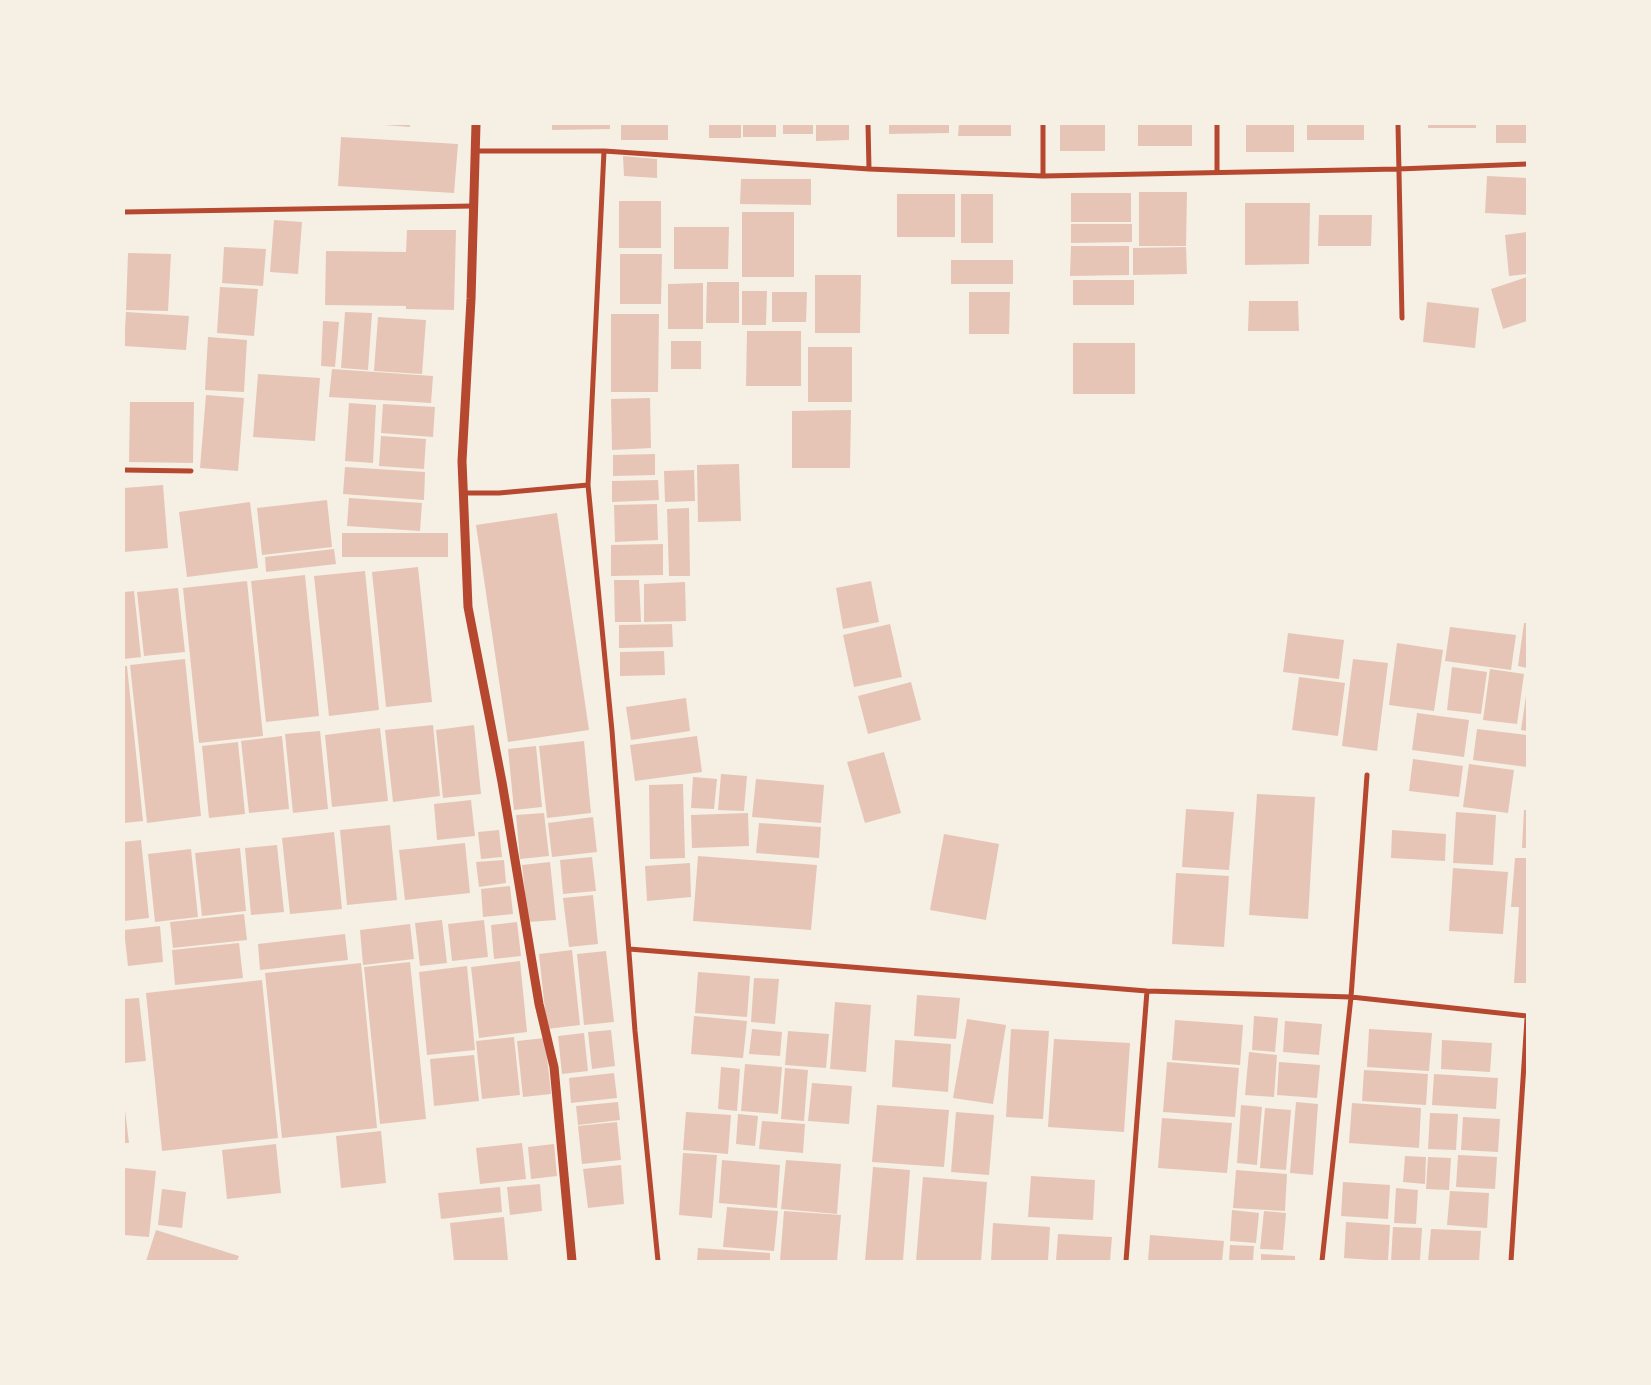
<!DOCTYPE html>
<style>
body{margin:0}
#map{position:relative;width:1651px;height:1385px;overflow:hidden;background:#f6efe4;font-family:"PT Sans Narrow",sans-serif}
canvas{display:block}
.frame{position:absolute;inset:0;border:125px solid #f6efe4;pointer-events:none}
</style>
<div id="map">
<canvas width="1651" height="1385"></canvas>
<div class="frame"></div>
</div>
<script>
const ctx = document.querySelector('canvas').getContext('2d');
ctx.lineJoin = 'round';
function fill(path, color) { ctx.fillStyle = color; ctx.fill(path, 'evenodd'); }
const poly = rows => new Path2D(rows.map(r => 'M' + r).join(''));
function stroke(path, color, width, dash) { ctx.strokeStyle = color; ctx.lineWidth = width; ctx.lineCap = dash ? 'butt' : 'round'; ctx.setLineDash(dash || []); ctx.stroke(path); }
const building = poly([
 [371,124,410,124,410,127],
 [552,124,610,124,610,129,552,130],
 [621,124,668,124,668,140,621,140],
 [709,124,741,124,741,138,709,138],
 [743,124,776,124,776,137,743,137],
 [783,124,813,124,813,134,783,134],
 [816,124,849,124,849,140,816,141],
 [889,124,949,124,949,133,889,134],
 [959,124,1011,124,1011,136,958,136],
 [1060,124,1105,124,1105,151,1060,151],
 [1138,124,1192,124,1192,146,1138,146],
 [1246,124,1294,124,1294,152,1246,152],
 [1307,124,1364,124,1364,140,1307,140],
 [1428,124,1476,124,1476,128,1428,128],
 [1496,124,1527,124,1527,143,1496,143],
 [341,137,458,144,454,193,338,186],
 [623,156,657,159,657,178,624,176],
 [1487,176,1527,178,1527,215,1485,213],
 [741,179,811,179,811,205,740,204],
 [1139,192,1187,192,1186,246,1139,246],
 [1071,193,1131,193,1131,222,1071,222],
 [897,194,955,194,955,237,897,237],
 [961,194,993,194,993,243,961,243],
 [619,201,661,201,661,248,619,248],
 [1245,203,1310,203,1309,264,1245,265],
 [742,212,794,212,794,277,742,277],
 [1319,215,1372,215,1371,246,1318,246],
 [274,220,302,222,298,274,270,272],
 [1071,224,1132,224,1132,242,1071,243],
 [674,227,729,227,728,269,674,269],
 [407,230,456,230,454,310,406,309,406,306,325,305,326,251,406,252],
 [1527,232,1527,274,1509,276,1505,235],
 [1071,246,1129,246,1129,275,1070,276],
 [224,247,266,249,263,286,222,283],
 [1186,247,1187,274,1133,275,1133,248],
 [128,253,171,254,168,311,126,310],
 [620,254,662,254,661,304,620,304],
 [951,260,1013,260,1013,284,951,284],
 [815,275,861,275,860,333,815,333],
 [1527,277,1527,321,1503,329,1491,289],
 [1073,280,1134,280,1134,305,1073,305],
 [707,282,739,282,739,323,706,323],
 [703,283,703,329,668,329,668,284],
 [220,287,258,289,254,336,217,333],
 [742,291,767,291,766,325,742,325],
 [772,292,807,292,806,322,772,322],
 [969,292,1010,292,1009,334,969,334],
 [1249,301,1298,301,1299,331,1248,331],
 [1427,302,1479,308,1475,348,1423,342],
 [126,312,189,316,186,350,124,346],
 [345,312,372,313,368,370,341,368],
 [611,314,659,314,658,392,611,392],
 [378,317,426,320,422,374,374,371],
 [323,321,339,322,335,367,321,366],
 [747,331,801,331,801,386,746,386],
 [208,337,247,340,244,392,205,390],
 [671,341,701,341,701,369,671,369],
 [1073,343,1135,343,1135,394,1073,394],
 [808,347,852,347,852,402,808,402],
 [332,369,433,376,431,403,329,397],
 [258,374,320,378,315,441,253,437],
 [206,395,244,398,238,471,200,468],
 [650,398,651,448,612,450,611,399],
 [130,402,194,402,193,463,129,462],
 [349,403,376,405,373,463,345,461],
 [383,404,435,407,433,437,381,433],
 [851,410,850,468,792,468,792,411],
 [381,436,426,439,424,469,379,466],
 [655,454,655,475,613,476,613,455],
 [739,464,741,521,698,522,697,465],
 [345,467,425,472,424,500,343,494],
 [694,470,695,501,665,502,664,471],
 [658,480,659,500,612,502,612,481],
 [163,485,168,548,124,552,124,488],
 [349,498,422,503,420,531,347,526],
 [327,500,332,547,262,555,257,508],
 [250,502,258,568,187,577,179,512],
 [657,504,658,540,615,542,614,505],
 [689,508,690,576,669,576,667,509],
 [557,513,589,730,508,742,476,525],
 [342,533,448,533,448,557,342,557],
 [663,544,663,575,611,576,611,545],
 [334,549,336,564,266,572,265,557],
 [418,567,432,702,386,707,372,572],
 [365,571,379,710,329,716,314,576],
 [305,575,319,716,266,722,251,581],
 [614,580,639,580,641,622,615,622],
 [247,581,263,736,199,743,183,588],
 [871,581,879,622,843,629,836,588],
 [685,582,686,621,644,622,644,584],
 [178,588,185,652,144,656,137,592],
 [134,591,141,657,124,659,124,592],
 [1524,623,1527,623,1527,668,1518,666],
 [672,624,673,647,619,648,619,625],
 [890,624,902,677,854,687,843,635],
 [1450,627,1516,635,1511,670,1445,661],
 [1288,633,1344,640,1339,679,1283,672],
 [1397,643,1443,650,1434,711,1389,705],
 [664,651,665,675,620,676,620,652],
 [185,659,201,816,147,823,130,665],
 [1353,659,1388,663,1377,751,1342,746],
 [124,666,127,666,143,821,124,823],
 [1452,667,1487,672,1481,714,1447,710],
 [1490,669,1524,674,1517,724,1483,720],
 [1299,677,1345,683,1338,736,1292,730],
 [911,682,921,720,868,734,858,696],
 [1526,696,1527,697,1527,731,1521,730],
 [686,698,690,731,631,740,626,707],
 [1417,713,1469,720,1464,757,1412,750],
 [433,725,440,796,393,802,385,730],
 [474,725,481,794,443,798,436,730],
 [380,728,388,801,332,807,325,735],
 [1477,729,1527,735,1527,767,1473,760],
 [320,731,328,809,293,813,285,734],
 [282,736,289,809,249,813,241,741],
 [697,736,702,772,635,781,630,745],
 [584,741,591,813,547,818,539,746],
 [238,742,245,814,209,818,202,746],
 [536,746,542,807,514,810,508,749],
 [884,752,901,813,865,823,847,762],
 [1413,759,1463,766,1459,797,1409,791],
 [1469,764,1514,770,1508,813,1463,807],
 [721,774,747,776,744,811,718,810],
 [693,777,717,779,714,809,691,808],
 [756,779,824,785,821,823,752,817],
 [683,784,685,858,650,859,649,785],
 [1257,794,1315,797,1308,919,1249,915],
 [471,800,475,836,437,840,434,804],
 [1186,809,1234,812,1229,870,1182,867],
 [1524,810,1527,810,1527,848,1522,848],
 [1456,812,1496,815,1493,865,1453,863],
 [544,813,549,856,520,859,516,815],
 [748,813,749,846,692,848,691,815],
 [593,817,597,852,552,857,548,823],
 [759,823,821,827,819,858,756,853],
 [390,825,397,900,347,905,340,830],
 [499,830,502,857,481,859,478,832],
 [1392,830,1446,834,1445,861,1391,858],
 [334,832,342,909,290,914,282,838],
 [944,834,999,844,986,920,930,910],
 [141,840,149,918,124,921,124,842],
 [465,843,470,893,405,900,399,850],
 [277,845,284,912,251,915,245,848],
 [240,848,246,911,202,916,195,853],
 [191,849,198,917,155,922,148,854],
 [698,856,817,865,811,930,693,921],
 [592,857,596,891,563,894,560,860],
 [1515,858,1527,858,1527,983,1514,983,1519,907,1511,907],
 [504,860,506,883,479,887,476,862],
 [550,862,556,920,528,922,522,865],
 [690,863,691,897,647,901,645,866],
 [1453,868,1508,872,1503,934,1449,931],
 [1176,873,1229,876,1224,947,1172,944],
 [510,886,513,914,483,917,481,889],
 [593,895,598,944,569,947,563,898],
 [244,914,247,940,173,948,170,922],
 [442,920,447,963,420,966,415,923],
 [484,920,488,957,452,961,448,924],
 [517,922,521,956,494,959,491,925],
 [410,924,414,959,363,965,360,930],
 [160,926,163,962,128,966,124,930],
 [345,934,348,960,260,970,258,944],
 [239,943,243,978,175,985,172,950],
 [572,950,580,1025,547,1029,539,954],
 [606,951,614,1022,584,1025,577,954],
 [520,961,527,1032,479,1038,471,967],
 [410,962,426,1119,380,1124,364,967],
 [361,963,377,1128,282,1138,265,973],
 [467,966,475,1050,427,1055,419,972],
 [698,972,750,976,747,1017,695,1013],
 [754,978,779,979,775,1024,751,1022],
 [262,980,278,1138,162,1151,146,993],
 [917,995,960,998,956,1039,914,1036],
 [139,998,146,1061,124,1063,124,999],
 [835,1002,871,1005,866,1072,830,1069],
 [694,1016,747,1021,743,1058,691,1054],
 [1254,1016,1278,1018,1275,1052,1252,1050],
 [967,1019,1006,1025,993,1104,953,1098],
 [1175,1020,1243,1025,1240,1065,1172,1060],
 [1285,1021,1322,1024,1319,1055,1283,1052],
 [752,1029,782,1032,780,1056,749,1054],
 [1011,1029,1049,1031,1043,1119,1006,1117],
 [1369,1029,1432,1033,1429,1071,1367,1067],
 [611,1030,615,1066,592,1069,588,1032],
 [788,1031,829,1034,826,1068,785,1065],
 [584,1033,588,1071,562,1074,558,1036],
 [514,1037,520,1095,482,1099,476,1041],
 [545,1038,551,1094,523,1097,517,1041],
 [1054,1039,1130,1043,1124,1132,1048,1127],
 [895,1040,951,1044,948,1092,892,1087],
 [1442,1040,1492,1043,1490,1072,1441,1069],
 [1249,1052,1277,1055,1274,1097,1245,1095],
 [474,1055,479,1101,434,1106,430,1059],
 [1167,1062,1239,1068,1235,1117,1163,1112],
 [1279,1062,1320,1065,1317,1098,1277,1095],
 [745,1064,782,1067,778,1114,741,1111],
 [721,1067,740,1069,737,1111,718,1109],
 [785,1068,808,1070,804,1121,781,1119],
 [1364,1070,1428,1074,1426,1105,1362,1101],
 [614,1073,617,1098,571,1103,569,1078],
 [1434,1074,1498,1078,1496,1109,1432,1105],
 [812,1083,852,1086,849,1124,808,1121],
 [124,1102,129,1143,124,1143],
 [618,1102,620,1120,578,1125,576,1106],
 [1296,1102,1318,1104,1313,1175,1290,1173],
 [1352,1103,1421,1108,1419,1148,1349,1143],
 [877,1105,949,1110,944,1167,872,1162],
 [1241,1105,1262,1107,1257,1165,1237,1163],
 [1265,1108,1291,1110,1286,1170,1260,1168],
 [686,1112,731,1115,728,1154,683,1150],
 [956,1112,994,1115,989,1175,951,1172],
 [1430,1113,1458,1114,1456,1150,1428,1149],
 [738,1114,758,1116,755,1146,736,1144],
 [1463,1117,1500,1119,1498,1152,1461,1150],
 [1162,1118,1232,1123,1227,1173,1158,1168],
 [762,1121,805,1124,803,1153,759,1149],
 [617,1122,621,1160,582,1164,578,1126],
 [381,1131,386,1183,341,1188,336,1136],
 [522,1143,526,1179,480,1184,476,1148],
 [276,1144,281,1193,227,1199,222,1150],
 [554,1144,557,1176,531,1179,528,1147],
 [683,1153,717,1155,712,1218,679,1215],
 [1458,1155,1497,1157,1495,1189,1456,1187],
 [1405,1156,1426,1157,1425,1184,1403,1182],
 [1428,1157,1451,1158,1449,1190,1426,1189],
 [722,1160,780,1165,777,1208,719,1203],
 [786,1160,841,1164,837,1214,781,1209],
 [621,1165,624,1204,588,1208,583,1169],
 [873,1167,910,1170,903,1261,865,1261],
 [125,1168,156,1171,149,1237,124,1235],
 [1236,1170,1287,1174,1285,1211,1233,1208],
 [1031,1176,1095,1180,1093,1220,1028,1217],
 [923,1177,987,1182,981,1261,916,1261],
 [1343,1182,1390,1185,1388,1219,1341,1216],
 [540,1184,542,1211,510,1215,507,1187],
 [500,1187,502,1212,441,1219,438,1193],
 [1396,1188,1418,1190,1416,1224,1394,1223],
 [162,1189,186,1192,182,1228,158,1225],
 [1450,1191,1489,1193,1487,1228,1447,1225],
 [727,1207,778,1211,774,1251,723,1247],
 [1232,1210,1259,1213,1256,1243,1230,1241],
 [784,1211,841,1215,837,1261,780,1261],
 [1264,1211,1286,1213,1283,1250,1260,1249],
 [504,1217,508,1261,454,1261,450,1223],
 [1346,1222,1390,1225,1388,1261,1344,1258],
 [993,1223,1050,1227,1048,1261,991,1261],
 [1393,1227,1422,1228,1420,1261,1391,1261],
 [1431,1229,1481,1231,1479,1261,1428,1261],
 [156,1230,239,1256,237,1261,146,1261],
 [1058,1234,1112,1237,1110,1261,1056,1261],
 [1150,1235,1224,1241,1222,1261,1148,1261],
 [1230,1245,1254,1246,1253,1261,1229,1261],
 [698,1248,770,1253,770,1261,697,1261],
 [1261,1254,1295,1256,1295,1261,1261,1261]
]);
const minor = poly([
 [868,124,869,169],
 [1043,124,1043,176],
 [1398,124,1402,318],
 [475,151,604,151,869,169,1043,176,1398,169,1527,164],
 [604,151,588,485,612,731,635,1031,658,1261],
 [1217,172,1217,124],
 [124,212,473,206],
 [124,470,191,471],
 [463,493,499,493,588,485],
 [629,949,1147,991,1351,997,1527,1016],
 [1126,1261,1147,991],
 [1322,1261,1351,997,1367,775],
 [1511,1261,1527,1019]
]);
const tertiary = poly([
 [476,124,471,299,462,461,468,607,502,782,539,1004,554,1067,572,1261]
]);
fill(building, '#e6c5b7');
stroke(minor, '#b5482f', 5);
stroke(tertiary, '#b5482f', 9);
</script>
